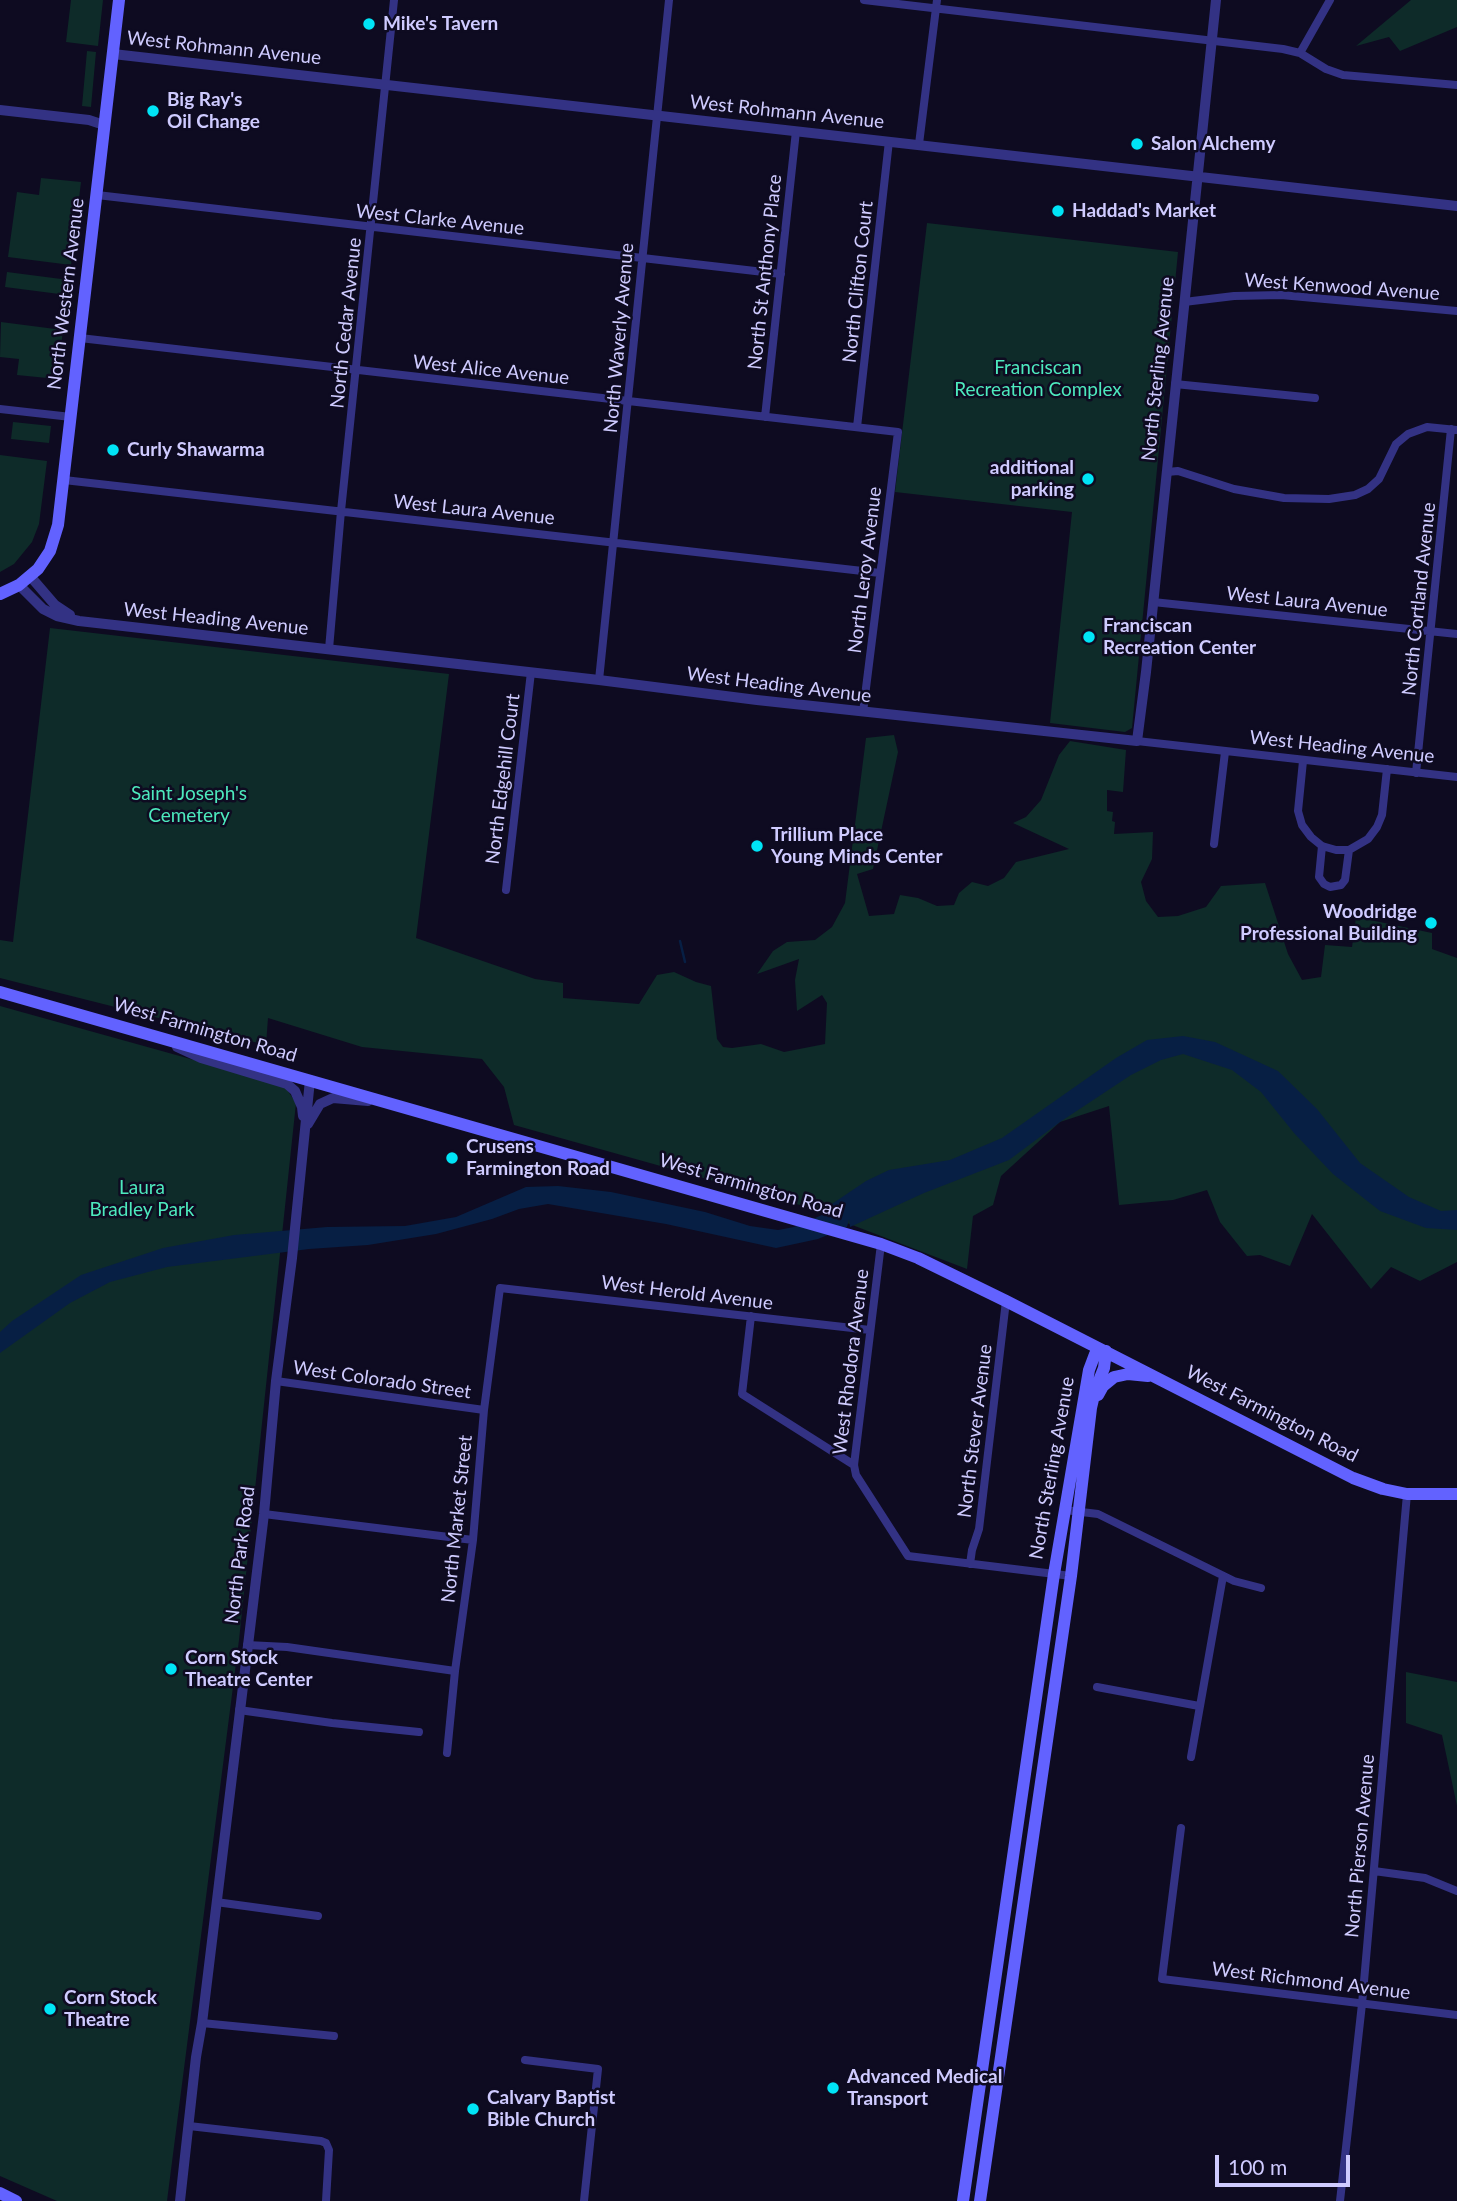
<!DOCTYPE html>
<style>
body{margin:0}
#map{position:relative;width:1457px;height:2201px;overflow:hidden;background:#0e0b21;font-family:Lato,sans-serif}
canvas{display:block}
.scale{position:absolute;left:1215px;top:2155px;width:135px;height:32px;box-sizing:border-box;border:4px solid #cfcbff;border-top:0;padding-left:9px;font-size:21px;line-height:24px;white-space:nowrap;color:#cfcbff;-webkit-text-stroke:5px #0e0b21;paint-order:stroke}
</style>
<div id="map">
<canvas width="1457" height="2201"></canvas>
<div class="scale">100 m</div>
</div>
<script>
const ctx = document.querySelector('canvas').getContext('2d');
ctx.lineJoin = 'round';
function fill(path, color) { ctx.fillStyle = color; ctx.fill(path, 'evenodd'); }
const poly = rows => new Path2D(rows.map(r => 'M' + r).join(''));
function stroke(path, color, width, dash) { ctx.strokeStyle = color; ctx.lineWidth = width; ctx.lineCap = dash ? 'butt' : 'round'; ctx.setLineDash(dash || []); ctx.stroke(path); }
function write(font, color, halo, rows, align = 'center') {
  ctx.font = font + ' Lato,sans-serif'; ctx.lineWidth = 5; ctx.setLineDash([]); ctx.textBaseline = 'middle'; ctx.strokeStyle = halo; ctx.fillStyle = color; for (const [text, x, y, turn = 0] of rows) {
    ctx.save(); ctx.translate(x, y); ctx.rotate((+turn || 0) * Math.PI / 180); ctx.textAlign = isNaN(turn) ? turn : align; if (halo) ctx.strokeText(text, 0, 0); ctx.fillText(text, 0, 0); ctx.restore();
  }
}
const green = poly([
 [71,0,103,0,98,46,66,42],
 [1411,0,1457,0,1457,27,1400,51,1389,37,1356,46],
 [87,51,96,52,91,107,82,106],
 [41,178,81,182,71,265,8,257,17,192,39,195],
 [927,223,1178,252,1132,728,1125,732,1050,723,1072,512,895,492],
 [7,272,69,280,67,295,5,287],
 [1,322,63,330,57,379,17,375,19,359,0,357],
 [13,422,51,426,49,443,11,439],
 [0,455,47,461,39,524,32,542,14,564,0,572],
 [50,628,449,674,416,938,535,979,563,983,563,998,639,1004,657,975,674,972,696,982,711,986,717,1039,723,1047,732,1048,761,1044,784,1052,825,1044,827,1003,822,995,797,1011,795,980,799,959,757,974,773,951,787,942,815,940,832,927,845,903,866,738,894,735,898,752,873,869,857,874,869,916,894,914,900,895,918,898,937,906,954,905,959,893,972,882,988,886,1004,878,1016,862,1069,849,1013,823,1026,817,1041,800,1059,755,1070,741,1126,750,1123,792,1107,790,1107,811,1113,812,1112,821,1115,822,1114,834,1153,832,1152,859,1141,882,1146,901,1158,917,1178,916,1206,907,1221,886,1265,883,1288,954,1302,980,1321,977,1325,945,1352,947,1356,917,1432,933,1432,949,1457,958,1457,1262,1420,1281,1391,1267,1371,1289,1312,1214,1290,1266,1260,1255,1247,1256,1220,1222,1207,1190,1173,1200,1119,1205,1109,1106,1060,1122,1001,1176,993,1205,973,1216,967,1269,800,1205,514,1125,504,1087,482,1059,362,1047,268,1018,266,1045,0,978,0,940,13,942],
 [0,1006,284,1085,296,1103,239,1640,167,2201,57,2201,0,2176],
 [1406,1672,1457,1682,1457,1806,1442,1735,1406,1723]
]);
const water = poly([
 [1183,1036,1215,1042,1278,1071,1317,1109,1360,1163,1409,1197,1441,1211,1457,1210,1457,1230,1426,1228,1380,1211,1333,1174,1294,1133,1261,1092,1232,1070,1183,1054,1161,1060,1131,1075,1060,1122,1009,1160,924,1193,850,1227,849,1219,847,1227,818,1239,776,1248,666,1224,548,1204,519,1209,492,1219,436,1234,368,1245,309,1249,167,1267,110,1282,70,1303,0,1353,0,1332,12,1321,81,1275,163,1248,234,1235,327,1227,405,1226,456,1217,526,1187,558,1186,611,1192,705,1212,750,1226,778,1230,794,1227,829,1212,823,1210,866,1181,889,1170,950,1160,1002,1138,1116,1058,1147,1040]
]);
const stream = poly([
 [680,941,685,962]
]);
const minor = poly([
 [864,0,1283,49,1300,53,1326,69,1343,75,1457,85],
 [1300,53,1330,0],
 [919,144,937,0],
 [97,195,781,274],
 [1184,302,1234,296,1281,295,1457,311],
 [80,338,898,432,863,712],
 [1175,384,1315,398],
 [0,409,71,417],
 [765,417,796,131],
 [857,427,889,141],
 [1167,472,1178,471,1234,489,1284,498,1329,499,1355,495,1368,489,1379,479,1396,444,1408,434,1427,427,1457,430],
 [64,480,880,573],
 [1153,602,1457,634],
 [329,649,341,511,394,0],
 [599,680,669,0],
 [1137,741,1457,777],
 [1303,761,1298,811,1302,825,1311,837,1322,846,1336,850,1349,850,1368,839,1377,827,1382,815,1387,769],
 [1416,773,1451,429],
 [1214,844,1225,752],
 [1322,846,1319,877,1324,884,1330,887,1341,885,1345,880,1349,850],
 [506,890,531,672],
 [881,1244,854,1465,856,1475,908,1556,1071,1576],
 [751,1316,742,1394,854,1465],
 [276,1381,484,1410],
 [1065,1510,1098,1514,1234,1581,1261,1588],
 [264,1514,473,1540],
 [970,1564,972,1550,979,1529,1006,1301],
 [247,1645,287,1647,455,1671],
 [1097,1687,1199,1706],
 [239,1710,332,1723,419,1732],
 [447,1753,455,1671,473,1540,484,1410,500,1288,870,1330],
 [1191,1757,1223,1576],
 [1181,1828,1162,1979,1457,2015],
 [1374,1871,1425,1878,1457,1891],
 [216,1902,318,1916],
 [202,2023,334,2036],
 [525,2060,598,2069,584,2201],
 [189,2126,321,2141,326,2143,329,2150,326,2201],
 [1340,2201,1362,2004,1407,1494]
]);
const tertiary = poly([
 [113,54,1457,206],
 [0,110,89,120,104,125],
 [30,576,55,605,70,615],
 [19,585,43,609,57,616,79,621,599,680,757,700,1137,741,1146,672,1216,0],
 [177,1047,201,1058,287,1084,295,1091,302,1107,303,1116],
 [308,1124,320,1104,333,1098,368,1101],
 [180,2201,196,2057,202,2023,264,1514,276,1381,292,1258,310,1080]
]);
const secondary = poly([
 [0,594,19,585,38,569,50,551,58,525,119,0],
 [0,992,881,1244,918,1258,1006,1301,1353,1478,1383,1489,1407,1494,1457,1494],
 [1098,1395,1103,1386,1114,1377,1128,1374,1148,1376],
 [0,2193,16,2201],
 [963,2201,1054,1574,1089,1370,1095,1354,1106,1351],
 [980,2201,1071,1576,1091,1408,1095,1391,1104,1368,1106,1351]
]);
const markers = [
 [369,24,7,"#00e4f6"],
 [153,111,7,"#00e4f6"],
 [1137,144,7,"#00e4f6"],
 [1058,211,7,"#00e4f6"],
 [113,450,7,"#00e4f6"],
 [1088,479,7,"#00e4f6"],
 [1089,637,7,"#00e4f6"],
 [757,846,7,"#00e4f6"],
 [1431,923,7,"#00e4f6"],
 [452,1158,7,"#00e4f6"],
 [171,1669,7,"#00e4f6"],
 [50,2009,7,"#00e4f6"],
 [833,2088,7,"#00e4f6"],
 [473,2109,7,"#00e4f6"]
];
const poiNames = [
 ["Mike's Tavern",383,24],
 ["Big Ray's",167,100],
 ["Oil Change",167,122],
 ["Salon Alchemy",1151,144],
 ["Haddad's Market",1072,211],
 ["Curly Shawarma",127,450],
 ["additional",1074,468,"right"],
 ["parking",1074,490,"right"],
 ["Franciscan",1103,626],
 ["Recreation Center",1103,648],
 ["Trillium Place",771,835],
 ["Young Minds Center",771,857],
 ["Woodridge",1417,912,"right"],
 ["Professional Building",1417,934,"right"],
 ["Crusens",466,1147],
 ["Farmington Road",466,1169],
 ["Corn Stock",185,1658],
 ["Theatre Center",185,1680],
 ["Corn Stock",64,1998],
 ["Theatre",64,2020],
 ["Advanced Medical",847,2077],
 ["Transport",847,2099],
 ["Calvary Baptist",487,2098],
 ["Bible Church",487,2120]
];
const streetNames = [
 ["West Rohmann Avenue",224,48,6],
 ["West Rohmann Avenue",787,112,6],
 ["West Clarke Avenue",440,220,6],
 ["North St Anthony Place",765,272,-84],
 ["North Clifton Court",858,282,-84],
 ["West Kenwood Avenue",1342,287,4],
 ["North Western Avenue",66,294,-83],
 ["North Cedar Avenue",346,323,-84],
 ["North Waverly Avenue",619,338,-85],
 ["North Sterling Avenue",1158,369,-84],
 ["West Alice Avenue",491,370,6],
 ["West Laura Avenue",474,510,6],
 ["North Leroy Avenue",865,570,-83],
 ["North Cortland Avenue",1419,599,-84],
 ["West Laura Avenue",1307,602,6],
 ["West Heading Avenue",216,619,6],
 ["West Heading Avenue",779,685,7],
 ["West Heading Avenue",1342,747,6],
 ["North Edgehill Court",503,779,-83],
 ["West Farmington Road",205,1030,16],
 ["West Farmington Road",751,1186,16],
 ["West Herold Avenue",687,1293,7],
 ["West Rhodora Avenue",851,1362,-83],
 ["West Colorado Street",382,1380,8],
 ["West Farmington Road",1272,1414,27],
 ["North Stever Avenue",975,1431,-83],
 ["North Sterling Avenue",1052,1468,-80],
 ["North Market Street",457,1519,-84],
 ["North Park Road",240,1555,-83],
 ["North Pierson Avenue",1360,1846,-85],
 ["West Richmond Avenue",1311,1981,7]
];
const parkNames = [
 ["Franciscan",1038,368],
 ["Recreation Complex",1038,390],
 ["Saint Joseph's",189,794],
 ["Cemetery",189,816],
 ["Laura",142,1188],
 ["Bradley Park",142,1210]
];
fill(green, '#0e2b29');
fill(water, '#071f44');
stroke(stream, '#071f44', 2.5);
stroke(minor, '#333284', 8);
stroke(tertiary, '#333284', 10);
stroke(secondary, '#6262ff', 12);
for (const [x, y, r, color] of markers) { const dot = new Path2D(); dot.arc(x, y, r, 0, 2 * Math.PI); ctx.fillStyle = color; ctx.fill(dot); stroke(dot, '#0e0b21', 2.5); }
write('bold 19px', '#cfcbff', '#0e0b21', poiNames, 'left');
write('19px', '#cfcbff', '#0e0b21', streetNames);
write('19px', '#4de9bd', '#0e0b21', parkNames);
</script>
